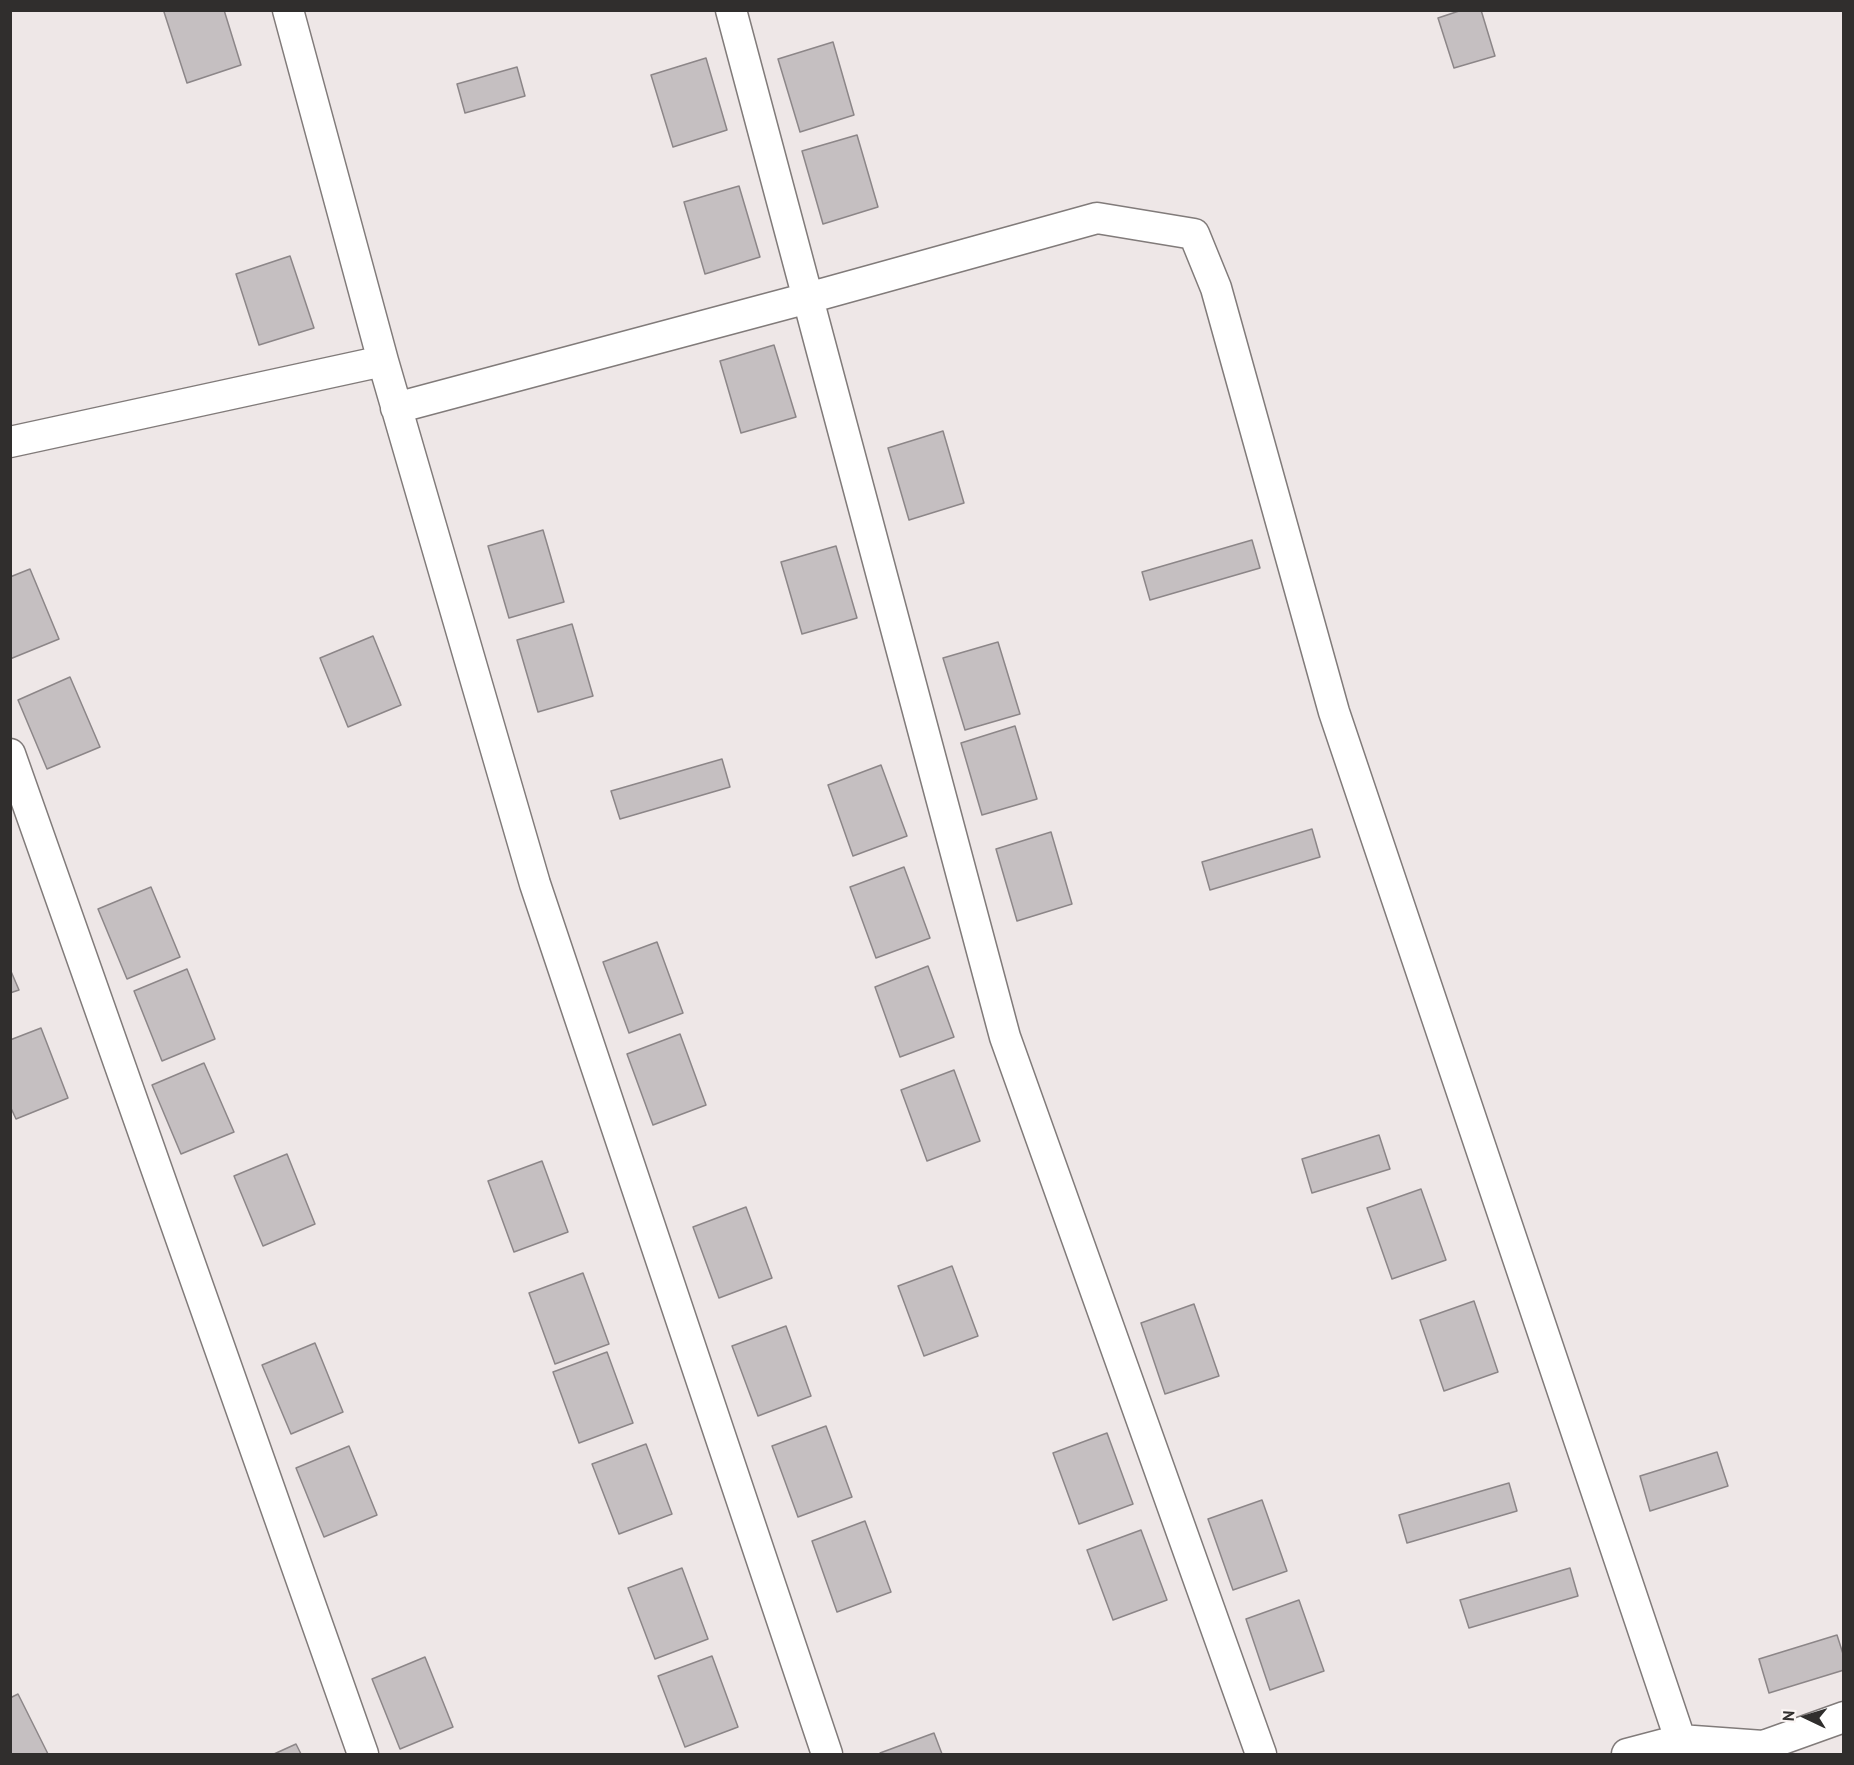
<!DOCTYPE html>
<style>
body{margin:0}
#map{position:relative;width:1854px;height:1765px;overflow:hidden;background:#eee7e7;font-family:"PT Sans",sans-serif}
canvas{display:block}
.frame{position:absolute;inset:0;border:12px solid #302e2d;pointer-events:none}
.north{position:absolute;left:1776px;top:1687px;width:60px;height:60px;-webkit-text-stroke:4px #fbf5f4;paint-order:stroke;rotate:274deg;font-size:16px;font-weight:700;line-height:24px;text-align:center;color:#302e2d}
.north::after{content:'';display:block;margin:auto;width:21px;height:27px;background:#302e2d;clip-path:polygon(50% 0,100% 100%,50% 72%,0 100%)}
</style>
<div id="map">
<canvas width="1854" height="1765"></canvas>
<div class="frame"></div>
<div class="north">N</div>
</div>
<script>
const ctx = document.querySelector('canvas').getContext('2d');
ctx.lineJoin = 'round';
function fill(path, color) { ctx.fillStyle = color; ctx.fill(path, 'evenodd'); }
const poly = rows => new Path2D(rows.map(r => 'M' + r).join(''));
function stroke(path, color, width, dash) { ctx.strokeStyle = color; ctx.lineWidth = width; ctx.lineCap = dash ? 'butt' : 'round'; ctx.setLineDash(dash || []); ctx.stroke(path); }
const building = poly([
 [167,10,224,10,241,65,187,83,164,12,167,10],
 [1462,10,1481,10,1495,56,1454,68,1438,18,1462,10],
 [833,42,854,115,800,132,778,59,833,42],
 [706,58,727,130,673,147,651,75,706,58],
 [517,67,525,96,465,113,457,84,517,67],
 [857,135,878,207,823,224,802,151,857,135],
 [739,186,760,257,705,274,684,202,739,186],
 [290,256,314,328,259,345,236,274,290,256],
 [774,345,796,417,741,433,720,361,774,345],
 [943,431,964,503,909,520,888,448,943,431],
 [543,530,564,602,509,618,488,546,543,530],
 [1252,540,1260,568,1150,600,1142,572,1252,540],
 [836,546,857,618,802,634,781,562,836,546],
 [30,569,59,639,10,659,10,577,30,569],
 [572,624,593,696,538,712,517,640,572,624],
 [373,636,401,705,348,727,320,658,373,636],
 [998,642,1020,714,965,730,943,658,998,642],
 [70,677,100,747,47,769,18,700,70,677],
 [1015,726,1037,799,982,815,961,743,1015,726],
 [722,759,730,787,620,819,611,791,722,759],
 [881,765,907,836,853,856,828,785,881,765],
 [1312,829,1320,857,1210,890,1202,862,1312,829],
 [1051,832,1072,904,1017,921,996,849,1051,832],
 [904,867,930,938,876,958,850,887,904,867],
 [151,887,180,957,127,979,98,909,151,887],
 [657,942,683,1013,629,1033,603,962,657,942],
 [928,966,954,1037,900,1057,875,987,928,966],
 [10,969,19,990,10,993,10,969],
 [187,969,215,1039,162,1061,134,991,187,969],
 [41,1028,68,1098,16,1119,10,1106,10,1040,41,1028],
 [680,1034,706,1105,653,1125,627,1054,680,1034],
 [204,1063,234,1132,181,1154,152,1085,204,1063],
 [954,1070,980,1141,927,1161,901,1090,954,1070],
 [1379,1135,1390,1169,1312,1193,1302,1159,1379,1135],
 [287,1154,315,1224,263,1246,234,1176,287,1154],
 [542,1161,568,1232,514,1252,488,1181,542,1161],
 [1421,1189,1446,1260,1392,1279,1367,1208,1421,1189],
 [746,1207,772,1278,719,1298,693,1227,746,1207],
 [952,1266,978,1336,924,1356,898,1286,952,1266],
 [583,1273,609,1344,555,1364,529,1293,583,1273],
 [1474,1301,1498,1372,1444,1391,1420,1320,1474,1301],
 [1194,1304,1219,1376,1165,1394,1141,1323,1194,1304],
 [786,1326,811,1396,758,1416,732,1346,786,1326],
 [315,1343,343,1412,291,1434,262,1365,315,1343],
 [607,1352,633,1423,579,1443,553,1372,607,1352],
 [826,1426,852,1497,798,1517,772,1446,826,1426],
 [1107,1433,1133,1504,1079,1524,1053,1453,1107,1433],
 [646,1444,672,1514,619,1534,592,1464,646,1444],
 [349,1446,377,1515,324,1537,296,1468,349,1446],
 [1717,1452,1728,1486,1650,1511,1640,1476,1717,1452],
 [1509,1483,1517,1511,1407,1543,1399,1515,1509,1483],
 [1262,1500,1287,1571,1233,1590,1208,1519,1262,1500],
 [865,1521,891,1592,837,1612,812,1541,865,1521],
 [1141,1530,1167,1600,1113,1620,1087,1550,1141,1530],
 [682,1568,708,1639,655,1659,628,1588,682,1568],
 [1570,1568,1578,1596,1469,1628,1460,1600,1570,1568],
 [1299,1600,1324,1671,1270,1690,1246,1619,1299,1600],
 [1837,1635,1844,1657,1844,1670,1769,1693,1759,1659,1837,1635],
 [712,1656,738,1727,685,1747,658,1676,712,1656],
 [425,1657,453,1727,400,1749,372,1679,425,1657],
 [18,1694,48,1754,10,1754,10,1698,18,1694],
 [934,1733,942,1754,881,1754,880,1753,934,1733],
 [296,1744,301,1754,274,1754,296,1744]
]);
const minor = poly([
 [288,10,383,361,535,884,827,1754],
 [731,10,1005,1037,1261,1754],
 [396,408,808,298,1097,218,1194,234,1216,288,1334,712,1685,1754],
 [10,442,383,361],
 [10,754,363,1754],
 [1627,1754,1680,1740,1763,1746,1844,1717]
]);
fill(building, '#c5bfc1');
stroke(building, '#8c8688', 1.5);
stroke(minor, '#817b7a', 33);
stroke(minor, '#fff', 30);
</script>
